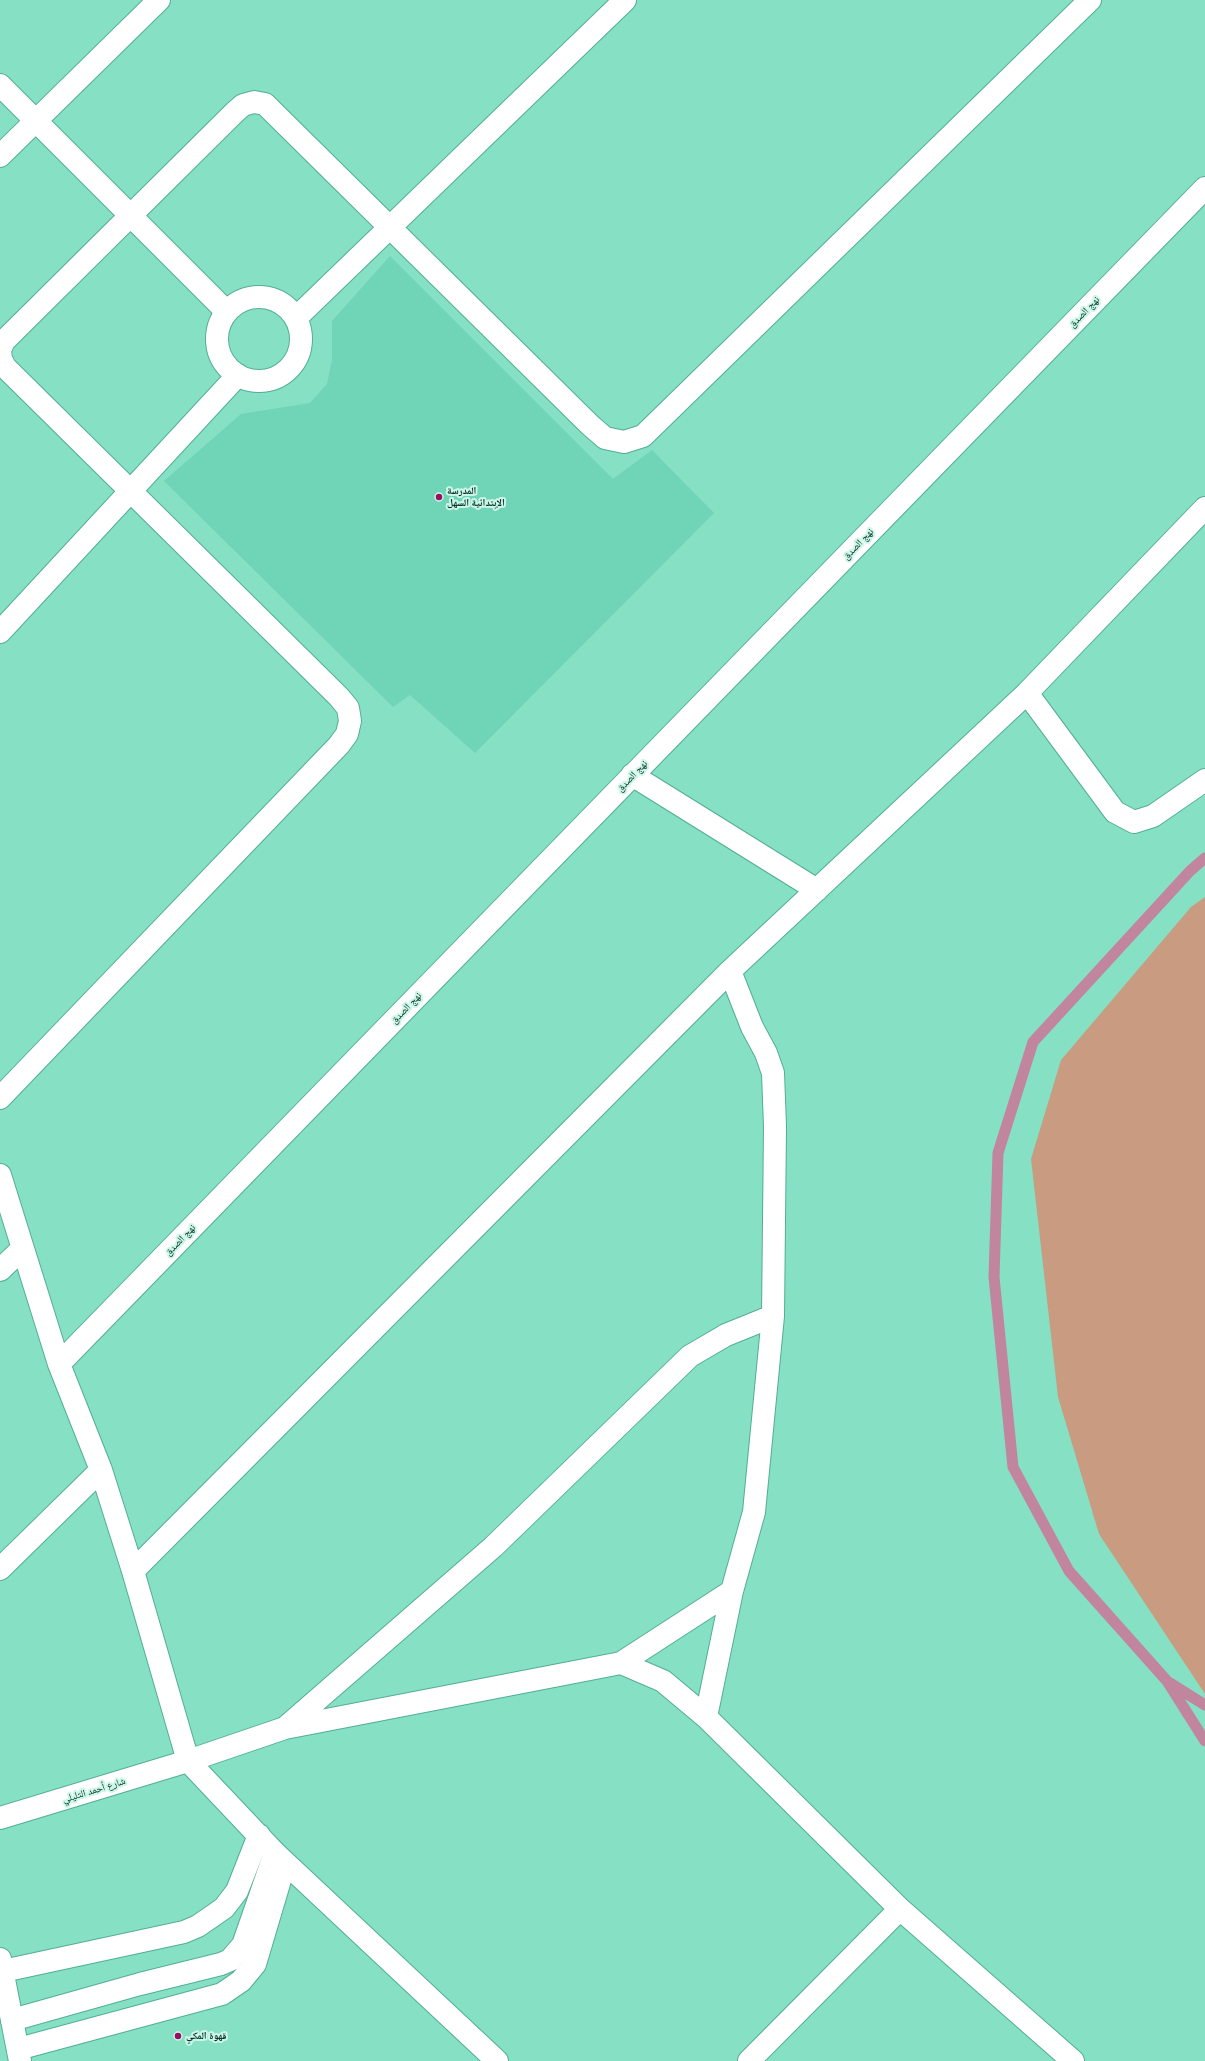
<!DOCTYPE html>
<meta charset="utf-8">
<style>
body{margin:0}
canvas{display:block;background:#85e0c4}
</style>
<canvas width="1205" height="2061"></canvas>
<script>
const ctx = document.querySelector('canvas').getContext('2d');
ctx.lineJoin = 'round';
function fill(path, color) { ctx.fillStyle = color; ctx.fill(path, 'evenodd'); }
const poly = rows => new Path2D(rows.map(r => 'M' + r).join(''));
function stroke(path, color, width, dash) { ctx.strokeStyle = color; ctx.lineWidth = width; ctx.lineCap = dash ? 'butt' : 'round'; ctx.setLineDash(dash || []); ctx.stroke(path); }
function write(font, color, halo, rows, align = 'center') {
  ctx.font = font + ' Lato,"Noto Naskh Arabic",sans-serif'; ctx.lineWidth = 4; ctx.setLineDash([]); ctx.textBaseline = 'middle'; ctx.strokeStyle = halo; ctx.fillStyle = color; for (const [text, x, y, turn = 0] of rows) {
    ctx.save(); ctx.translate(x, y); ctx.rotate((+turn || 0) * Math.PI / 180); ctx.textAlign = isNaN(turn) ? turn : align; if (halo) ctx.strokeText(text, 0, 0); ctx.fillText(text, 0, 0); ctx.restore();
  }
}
const built = poly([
 [390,256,613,479,652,450,714,513,475,753,410,695,393,707,164,481,241,414,310,403,327,384,332,360,332,321]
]);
const green = poly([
 [1205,897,1205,1694,1099,1534,1058,1397,1031,1159,1061,1060,1191,907]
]);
const stream = poly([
 [1205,858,1190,871,1033,1042,998,1153,994,1277,1013,1467,1069,1571,1167,1681,1205,1741],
 [1170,1683,1205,1705]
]);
const lane = poly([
 [12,2020,140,1984,221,1964,230,1960,243,1945,275,1853]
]);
const street = poly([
 [0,85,227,312],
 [0,156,159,0],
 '217 339a42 42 0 1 1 84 0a42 42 0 1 1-84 0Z',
 [296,318,625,0],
 [0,632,238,375],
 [1027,693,1115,812,1134,822,1153,816,1205,780],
 [632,775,817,890],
 [0,1098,339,745,347,734,350,721,348,708,339,697,5,367,1,359,0,350,4,341,235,112,243,105,254,102,265,104,273,112,590,425,605,438,624,442,643,436,1090,0],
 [0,1175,59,1364,101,1470,133,1571,188,1761,275,1853,497,2061],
 [0,1270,22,1249],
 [59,1364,1205,188],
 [0,1569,101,1470],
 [133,1571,730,971,1027,693,1205,508],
 [621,1663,663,1681,706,1717,900,1909,1073,2061],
 [706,1717,732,1591,754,1512,773,1316,775,1126,773,1073,766,1053,752,1027,730,971],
 [286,1727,493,1547,690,1356,726,1335,773,1316],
 [0,1818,188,1761,285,1728,621,1663,732,1591],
 [0,1959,20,2061],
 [3,1971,184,1932,198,1926,224,1908,237,1891,259,1835],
 [18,2049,222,1994,241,1981,255,1964,285,1863],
 [749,2061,900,1909]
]);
const markers = [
 [439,497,4,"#9a0e60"],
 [178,2036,4,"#9a0e60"]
];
const streetNames = [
 ["نهج الصدق",1084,312,-46],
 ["نهج الصدق",858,544,-46],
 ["نهج الصدق",632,776,-46],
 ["نهج الصدق",406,1008,-46],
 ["نهج الصدق",180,1240,-46],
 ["شارع أحمد التليلي",94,1790,-17]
];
const poiNames = [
 ["المدرسة",447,491],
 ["الإبتدائية السهل",447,503],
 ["قهوة المكي",186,2036]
];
fill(built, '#70d4b7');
fill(green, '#c99c81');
stroke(stream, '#c2859e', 11);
stroke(lane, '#53ae95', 24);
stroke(street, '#53ae95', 24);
stroke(lane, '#fff', 22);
stroke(street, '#fff', 22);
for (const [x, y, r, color] of markers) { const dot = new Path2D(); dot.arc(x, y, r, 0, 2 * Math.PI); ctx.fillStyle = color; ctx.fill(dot); stroke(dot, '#ccf7e8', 1.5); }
write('10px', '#093228', '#ccf7e8', streetNames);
write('bold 10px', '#093228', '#ccf7e8', poiNames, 'left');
</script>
